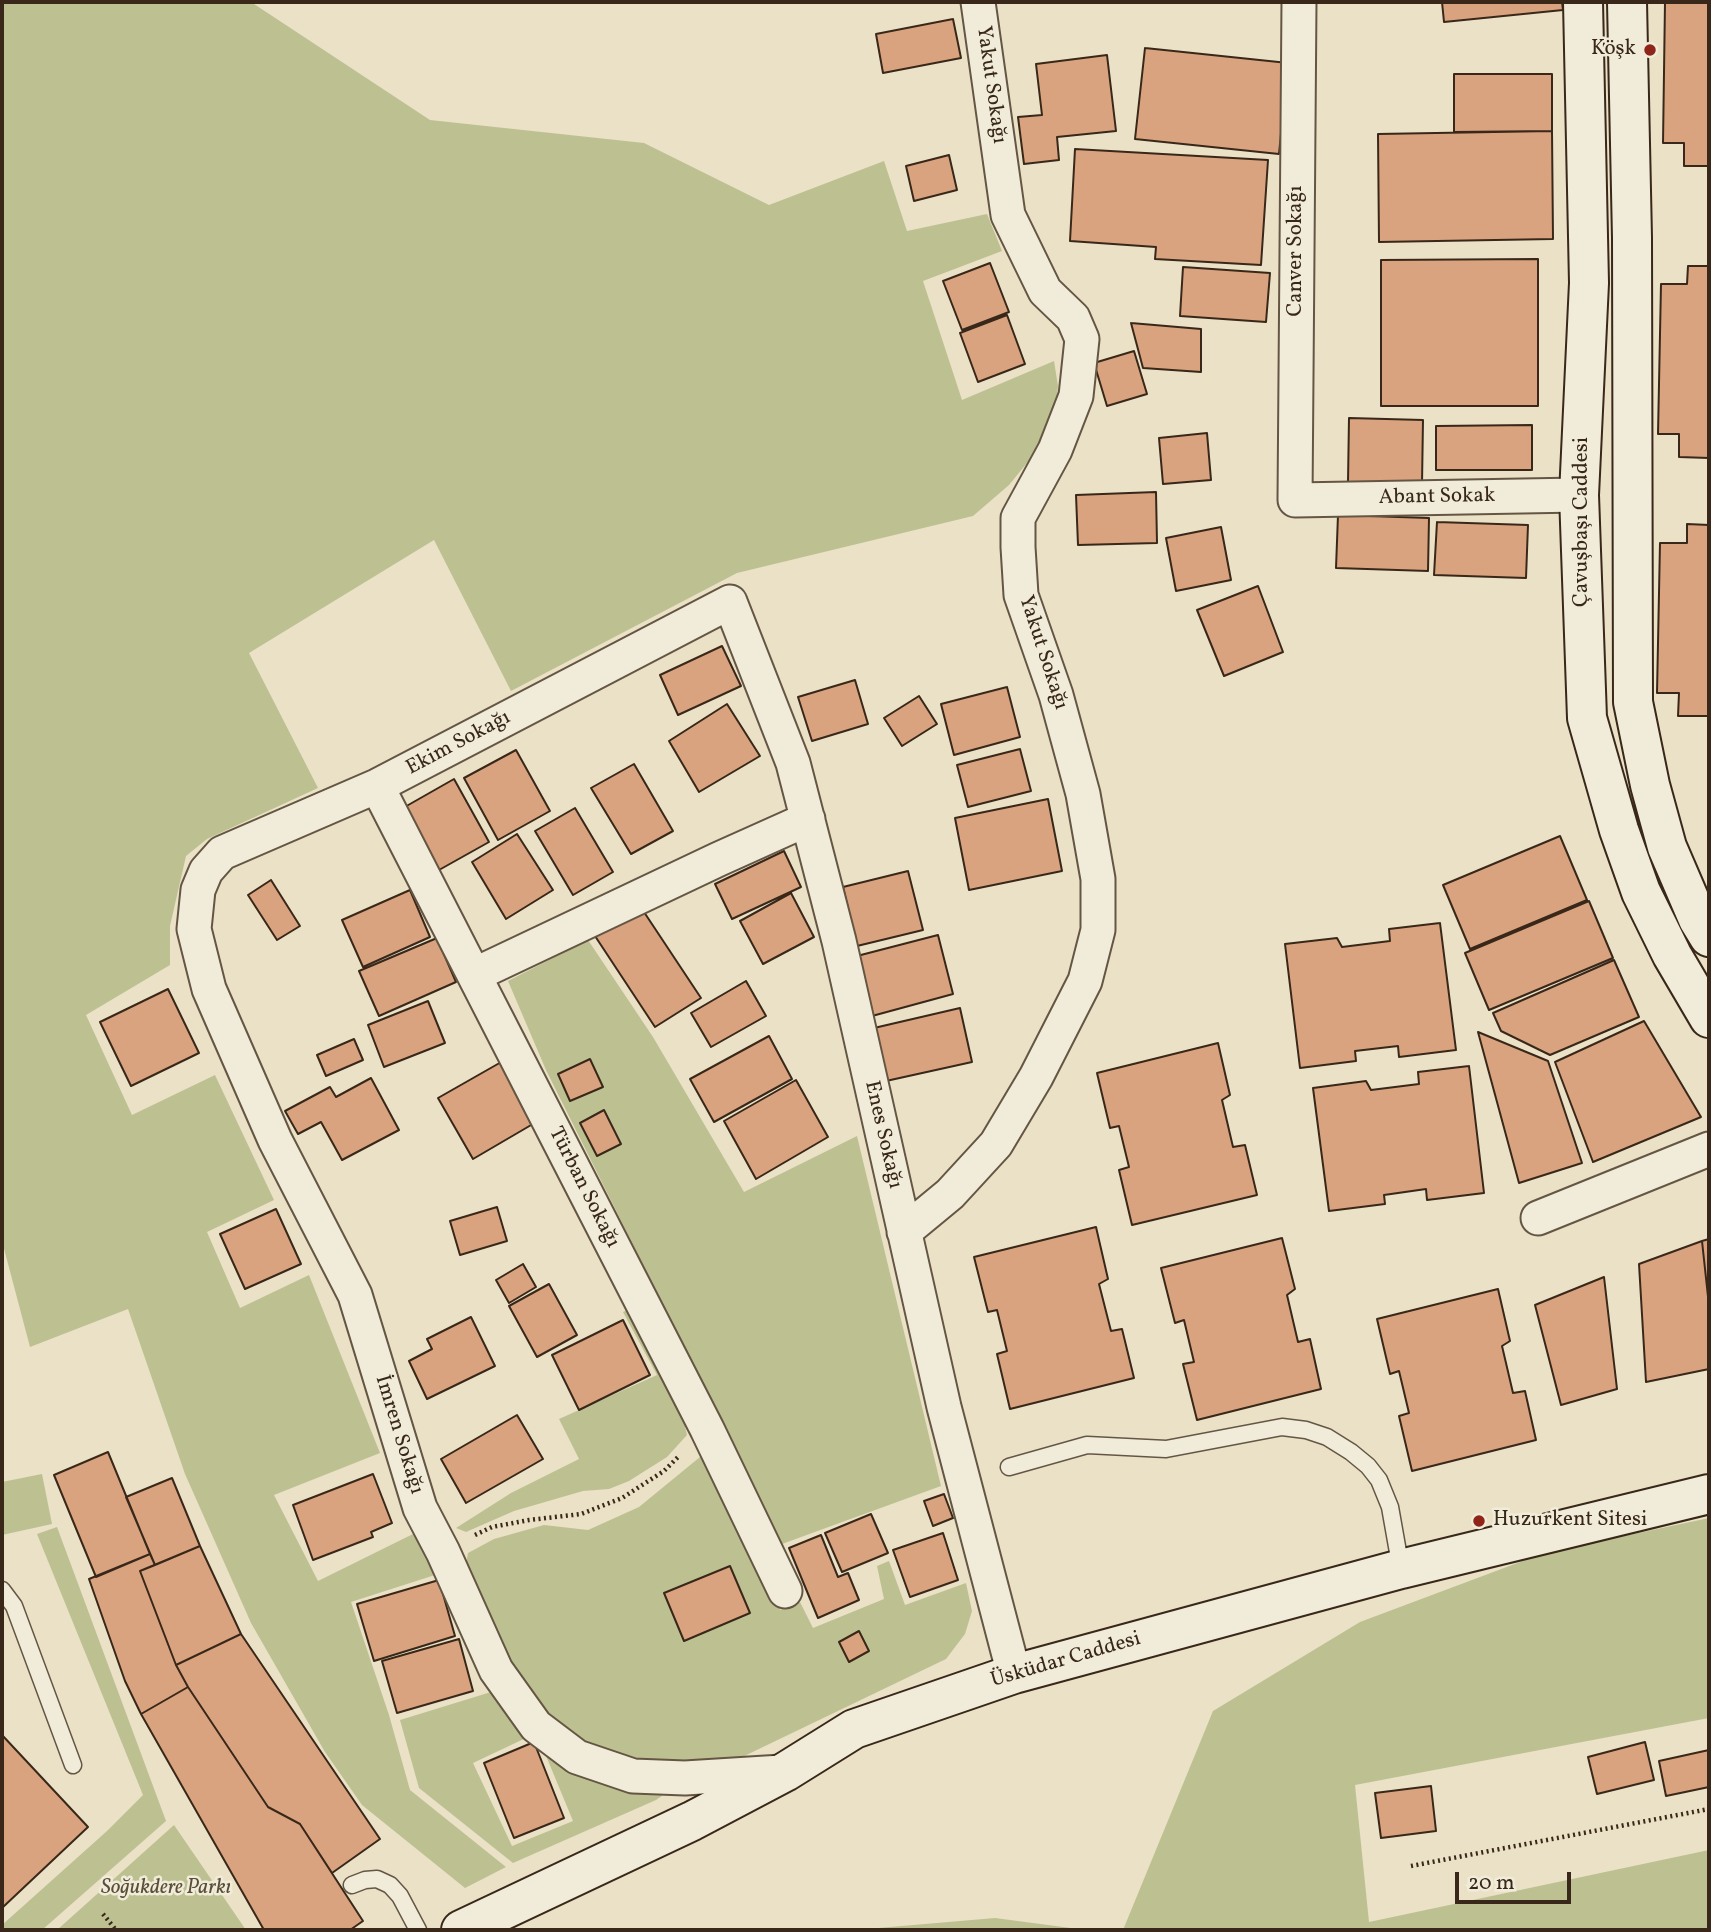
<!DOCTYPE html>
<meta charset="utf-8">
<style>
body{margin:0}
#map{position:relative;width:1711px;height:1932px;overflow:hidden;background:#eae1c6;font-family:Vollkorn,serif}
canvas{display:block}
.frame{position:absolute;inset:0;border:4px solid #392819;pointer-events:none}
.scale{position:absolute;left:1455px;top:1872px;width:116px;height:32px;box-sizing:border-box;border:4px solid #392819;border-top:0;padding-left:9px;font-size:21px;line-height:24px;white-space:nowrap;color:#392819;-webkit-text-stroke:5px #f1ecda;paint-order:stroke}
</style>
<div id="map">
<canvas width="1711" height="1932"></canvas>
<div class="frame"></div>
<div class="scale">20 m</div>
</div>
<script>
const ctx = document.querySelector('canvas').getContext('2d');
ctx.lineJoin = 'round';
function fill(path, color) { ctx.fillStyle = color; ctx.fill(path, 'evenodd'); }
const poly = rows => new Path2D(rows.map(r => 'M' + r).join(''));
function stroke(path, color, width, dash) { ctx.strokeStyle = color; ctx.lineWidth = width; ctx.lineCap = dash ? 'butt' : 'round'; ctx.setLineDash(dash || []); ctx.stroke(path); }
function write(font, color, halo, rows, align = 'center') {
  ctx.font = font + ' Vollkorn,serif'; ctx.lineWidth = 5; ctx.setLineDash([]); ctx.textBaseline = 'middle'; ctx.strokeStyle = halo; ctx.fillStyle = color; for (const [text, x, y, turn = 0] of rows) {
    ctx.save(); ctx.translate(x, y); ctx.rotate((+turn || 0) * Math.PI / 180); ctx.textAlign = isNaN(turn) ? turn : align; if (halo) ctx.strokeText(text, 0, 0); ctx.fillText(text, 0, 0); ctx.restore();
  }
}
const green = poly([
 [2,2,251,2,430,120,644,143,769,205,884,161,907,231,987,214,1002,251,923,281,962,400,1054,361,1058,386,1056,409,1036,452,1009,485,973,516,737,573,511,691,434,540,249,653,318,788,207,839,186,856,170,926,170,965,86,1015,132,1115,215,1075,274,1200,207,1232,240,1308,309,1275,380,1453,274,1495,318,1581,415,1533,435,1575,351,1602,389,1715,410,1790,506,1867,465,1888,362,1805,325,1752,251,1623,185,1474,128,1309,30,1347,2,1241],
 [588,940,653,1037,744,1192,857,1136,941,1486,782,1544,546,1070,508,981],
 [633,1307,680,1406,687,1435,667,1457,629,1481,609,1489,583,1491,514,1511,466,1532,456,1528,511,1493,579,1459,559,1419,657,1375,623,1312],
 [700,1457,708,1458,780,1610,800,1602,813,1628,884,1599,877,1566,889,1561,905,1605,966,1583,972,1611,965,1634,946,1659,736,1760,652,1766,590,1744,557,1723,534,1706,501,1651,465,1570,468,1553,494,1539,544,1525,588,1530,639,1507],
 [42,1474,52,1524,2,1535,2,1482],
 [1709,1518,1709,1718,1355,1785,1369,1922,1709,1850,1709,1930,1123,1930,1213,1711,1360,1622,1544,1553],
 [57,1527,166,1821,42,1930,2,1930,2,1925,107,1831,143,1795,37,1534],
 [491,1692,528,1737,473,1763,512,1846,573,1821,544,1751,672,1789,656,1800,513,1863,419,1788,400,1720],
 [174,1825,246,1930,57,1930],
 [995,1918,1086,1930,855,1930]
]);
const building = poly([
 [1442,2,1562,2,1563,10,1444,22,1442,2],
 [1665,2,1709,2,1709,166,1684,166,1684,143,1663,143,1665,2],
 [953,19,961,58,883,73,876,34,953,19],
 [1145,48,1288,63,1279,154,1135,139,1145,48],
 [1107,55,1116,131,1057,137,1059,160,1024,164,1018,117,1042,115,1036,64,1107,55],
 [1454,74,1552,74,1552,131,1454,132,1454,74],
 [1552,131,1553,239,1379,242,1378,134,1552,131],
 [1075,149,1268,160,1261,265,1155,259,1156,247,1070,241,1075,149],
 [949,155,957,190,914,201,906,166,949,155],
 [1538,259,1538,406,1381,406,1381,260,1538,259],
 [990,263,1009,312,962,330,943,281,990,263],
 [1688,266,1709,266,1709,458,1679,457,1679,434,1658,434,1661,284,1687,284,1688,266],
 [1183,267,1270,273,1266,322,1180,316,1183,267],
 [1007,315,1025,364,978,382,960,333,1007,315],
 [1131,323,1201,329,1201,372,1143,368,1131,323],
 [1134,351,1147,394,1107,406,1094,363,1134,351],
 [1349,418,1423,420,1422,484,1348,482,1349,418],
 [1532,425,1532,470,1436,470,1436,426,1532,425],
 [1207,433,1211,480,1163,484,1159,438,1207,433],
 [1156,492,1157,543,1078,545,1076,495,1156,492],
 [1338,515,1429,518,1428,571,1336,568,1338,515],
 [1437,522,1528,525,1526,578,1434,575,1437,522],
 [1687,524,1709,525,1709,716,1678,716,1679,693,1657,693,1660,543,1687,543,1687,524],
 [1221,527,1231,580,1176,591,1166,538,1221,527],
 [1258,586,1283,652,1224,676,1197,610,1258,586],
 [722,646,741,686,678,715,660,675,722,646],
 [855,680,868,724,812,741,798,697,855,680],
 [1007,687,1020,737,954,755,941,704,1007,687],
 [919,696,937,724,902,746,884,718,919,696],
 [727,704,760,756,699,792,669,741,727,704],
 [1020,749,1031,791,968,807,957,765,1020,749],
 [516,750,550,811,498,840,464,778,516,750],
 [634,764,673,831,631,854,591,788,634,764],
 [454,779,489,842,439,870,403,808,454,779],
 [1048,799,1062,871,969,890,955,818,1048,799],
 [575,808,613,872,573,895,535,831,575,808],
 [517,834,553,890,506,919,472,862,517,834],
 [1560,836,1587,900,1470,949,1443,885,1560,836],
 [784,851,801,887,732,919,715,884,784,851],
 [908,871,923,930,857,946,843,887,908,871],
 [271,880,300,926,277,940,248,895,271,880],
 [410,890,430,937,363,967,342,920,410,890],
 [791,893,814,937,763,964,740,921,791,893],
 [1589,901,1613,958,1489,1010,1465,953,1589,901],
 [640,906,701,998,655,1027,595,936,640,906],
 [1440,923,1456,1050,1399,1057,1398,1046,1355,1051,1356,1061,1300,1068,1285,944,1337,938,1342,947,1390,941,1389,929,1440,923],
 [938,935,953,994,872,1016,857,956,938,935],
 [437,938,456,982,379,1016,359,971,437,938],
 [1614,960,1639,1017,1550,1055,1501,1031,1493,1013,1614,960],
 [746,981,766,1016,711,1047,691,1013,746,981],
 [168,989,199,1053,131,1086,100,1022,168,989],
 [428,1001,445,1043,384,1067,368,1025,428,1001],
 [960,1008,972,1062,886,1081,874,1028,960,1008],
 [1644,1021,1701,1117,1593,1162,1555,1062,1644,1021],
 [1478,1032,1548,1061,1582,1163,1519,1183,1478,1032],
 [769,1036,792,1079,714,1122,690,1079,769,1036],
 [354,1039,363,1060,326,1076,317,1055,354,1039],
 [1218,1043,1230,1095,1222,1100,1233,1147,1245,1145,1257,1195,1132,1225,1119,1170,1129,1167,1119,1126,1110,1128,1097,1073,1218,1043],
 [590,1059,603,1087,570,1101,558,1074,590,1059],
 [503,1061,538,1121,473,1159,438,1098,503,1061],
 [1469,1066,1484,1193,1427,1200,1426,1189,1384,1195,1385,1204,1329,1211,1313,1088,1366,1081,1371,1090,1419,1084,1418,1072,1469,1066],
 [371,1078,399,1130,342,1160,321,1122,298,1134,285,1111,330,1087,336,1097,371,1078],
 [796,1080,828,1137,756,1179,724,1121,796,1080],
 [604,1110,621,1144,597,1156,580,1123,604,1110],
 [497,1207,507,1241,460,1255,450,1221,497,1207],
 [276,1209,301,1264,245,1289,220,1234,276,1209],
 [1096,1227,1108,1279,1099,1284,1111,1331,1122,1329,1134,1378,1010,1409,997,1354,1007,1351,997,1310,988,1312,974,1257,1096,1227],
 [1282,1238,1295,1289,1287,1295,1298,1342,1310,1339,1321,1389,1197,1420,1183,1364,1194,1362,1184,1320,1175,1323,1161,1268,1282,1238],
 [1709,1239,1709,1306,1702,1241,1709,1239],
 [1702,1241,1709,1306,1709,1369,1646,1382,1639,1264,1702,1241],
 [523,1264,536,1287,509,1303,496,1280,523,1264],
 [1604,1277,1617,1389,1561,1405,1535,1305,1604,1277],
 [549,1284,577,1335,537,1357,509,1306,549,1284],
 [1498,1289,1510,1341,1502,1346,1513,1393,1525,1391,1536,1440,1412,1471,1399,1416,1409,1413,1399,1371,1390,1374,1377,1319,1498,1289],
 [471,1317,495,1366,427,1399,409,1361,432,1349,427,1339,471,1317],
 [623,1320,650,1375,579,1410,552,1355,623,1320],
 [517,1415,543,1459,466,1503,441,1459,517,1415],
 [108,1452,150,1554,96,1577,54,1475,108,1452],
 [373,1474,392,1523,371,1532,373,1537,313,1560,293,1505,373,1474],
 [172,1478,200,1546,155,1565,126,1497,172,1478],
 [944,1494,953,1518,933,1526,924,1501,944,1494],
 [871,1514,888,1553,842,1572,825,1533,871,1514],
 [943,1533,958,1580,910,1597,893,1550,943,1533],
 [821,1535,838,1577,848,1573,859,1600,818,1618,789,1548,821,1535],
 [200,1546,241,1634,176,1665,140,1571,200,1546],
 [150,1554,155,1565,140,1571,176,1665,188,1687,141,1714,125,1681,89,1579,150,1554],
 [730,1566,750,1613,684,1641,664,1593,730,1566],
 [439,1580,455,1636,374,1661,357,1604,439,1580],
 [859,1631,869,1651,849,1662,839,1642,859,1631],
 [241,1634,380,1839,332,1873,300,1824,268,1807,188,1687,176,1665,241,1634],
 [459,1639,473,1691,397,1713,382,1661,459,1639],
 [188,1687,268,1807,300,1824,363,1921,350,1930,264,1930,141,1714,188,1687],
 [2,1735,88,1827,2,1908,2,1735],
 [534,1742,564,1818,514,1838,484,1763,534,1742],
 [1645,1742,1654,1780,1597,1794,1588,1757,1645,1742],
 [1709,1750,1709,1787,1666,1796,1659,1761,1709,1750],
 [1431,1786,1436,1831,1381,1838,1375,1793,1431,1786]
]);
const path = poly([
 [475,1535,492,1527,529,1520,581,1514,622,1498,664,1471,680,1455],
 [1411,1866,1709,1809],
 [103,1914,116,1930]
]);
const lane = poly([
 [1009,1467,1087,1445,1166,1449,1282,1427,1306,1430,1327,1437,1351,1452,1368,1466,1379,1480,1390,1507,1401,1569],
 [2,1590,14,1606,73,1765],
 [352,1885,365,1880,377,1879,390,1885,400,1896,418,1930]
]);
const street = poly([
 [1299,2,1295,500,1579,495],
 [377,786,707,1429,785,1591],
 [474,975,719,859,808,819],
 [1538,1218,1709,1149],
 [904,1232,950,1194,996,1144,1036,1077,1085,981,1098,930,1098,879,1083,794,1056,695,1021,595,1018,547,1018,518,1055,450,1076,396,1082,339,1073,318,1045,291,1008,215,978,2],
 [782,1772,685,1778,633,1776,577,1757,536,1726,496,1670,443,1552,420,1508,355,1295,275,1140,209,989,194,929,198,890,206,871,222,853,377,786,730,602,793,763,839,941,944,1407,1014,1674]
]);
const secondary = poly([
 [1583,2,1589,283,1579,495,1587,718,1619,830,1641,892,1672,955,1709,1018],
 [1627,2,1632,238,1633,702,1650,785,1667,847,1698,919,1709,937],
 [461,1930,692,1821,785,1772,854,1729,1014,1674,1401,1569,1709,1494]
]);
const markers = [
 [1650,50,7,"#8f2418"],
 [1479,1521,7,"#8f2418"]
];
const poiNames = [
 ["Köşk",1636,50],
 ["Huzurkent Sitesi",1493,1521,"left"]
];
const streetNames = [
 ["Yakut Sokağı",990,85,82],
 ["Canver Sokağı",1297,251,-90],
 ["Abant Sokak",1437,498,-1],
 ["Çavuşbaşı Caddesi",1583,522,-90],
 ["Yakut Sokağı",1042,653,72],
 ["Ekim Sokağı",459,744,-28],
 ["Enes Sokağı",882,1135,77],
 ["Türban Sokağı",583,1188,63],
 ["İmren Sokağı",398,1435,73],
 ["Üsküdar Caddesi",1066,1661,-16]
];
const parkNames = [
 ["Soğukdere Parkı",166,1889]
];
fill(green, '#bdc191');
fill(building, '#daa37f');
stroke(building, '#392819', 2);
stroke(lane, '#655644', 19);
stroke(street, '#655644', 37);
stroke(secondary, '#392819', 42);
stroke(path, '#392819', 4.5, [2, 3.5]);
stroke(lane, '#f1ecda', 16);
stroke(street, '#f1ecda', 33);
stroke(secondary, '#f1ecda', 38);
for (const [x, y, r, color] of markers) { const dot = new Path2D(); dot.arc(x, y, r, 0, 2 * Math.PI); ctx.fillStyle = color; ctx.fill(dot); stroke(dot, '#f1ecda', 2.5); }
write('21px', '#392819', '#f1ecda', poiNames, 'right');
write('21px', '#392819', '#f1ecda', streetNames);
write('italic 21px', '#5a4e37', '#f1ecda', parkNames);
</script>
